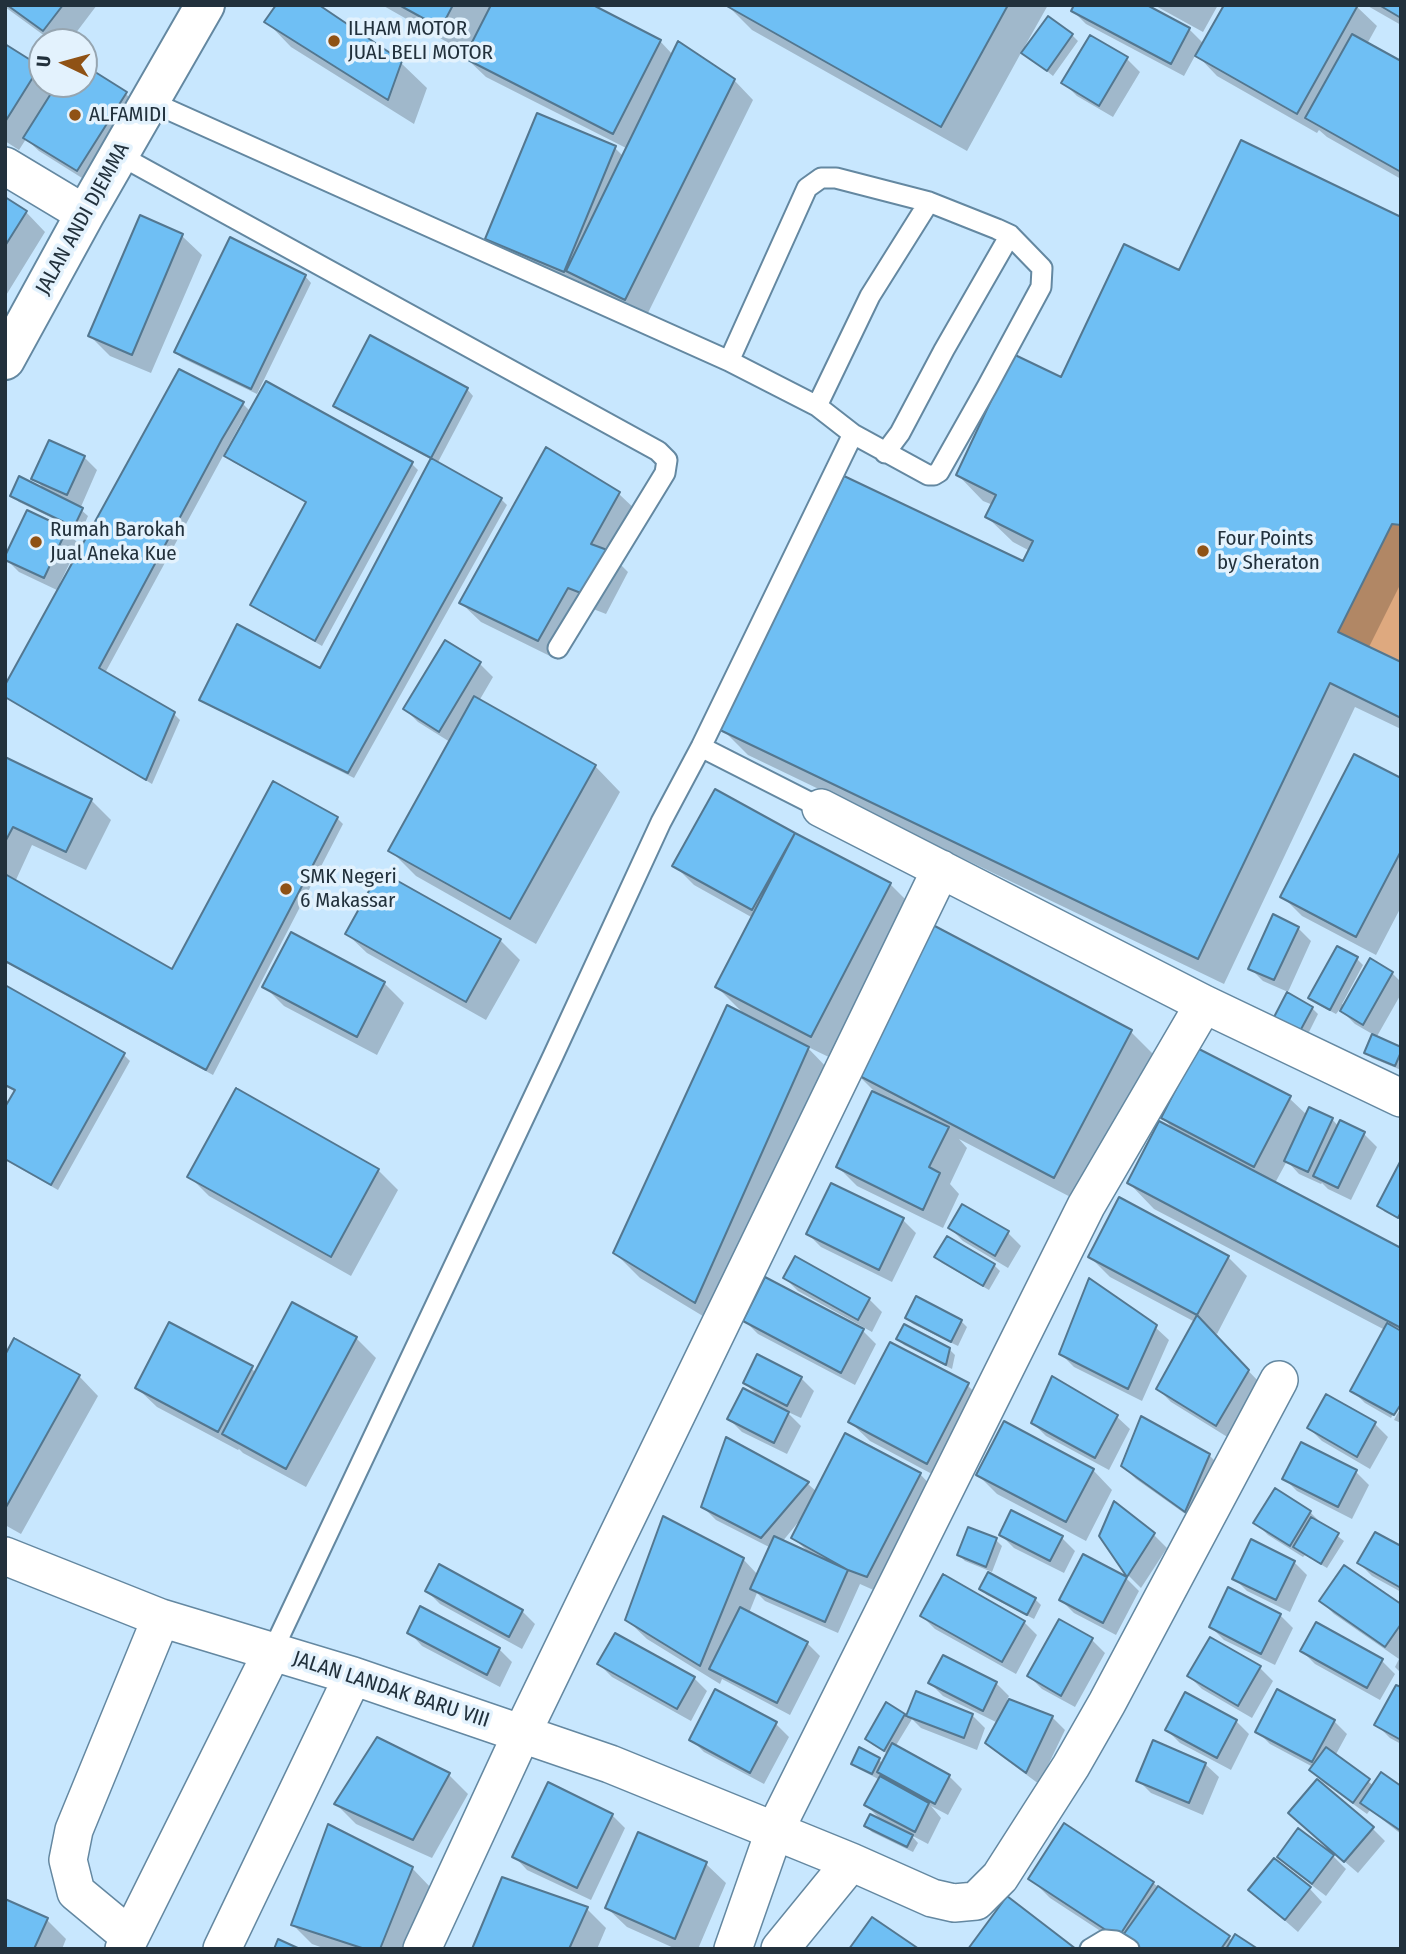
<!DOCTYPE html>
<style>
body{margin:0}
#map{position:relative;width:1406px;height:1954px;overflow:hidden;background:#c8e7fe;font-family:"Fira Sans Condensed",sans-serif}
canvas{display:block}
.frame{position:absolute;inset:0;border:7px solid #22313c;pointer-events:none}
.north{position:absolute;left:28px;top:28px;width:70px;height:70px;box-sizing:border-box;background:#e3f2fd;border:2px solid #96a5b0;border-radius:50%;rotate:275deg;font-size:19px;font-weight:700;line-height:28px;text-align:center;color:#22313c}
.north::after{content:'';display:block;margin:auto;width:24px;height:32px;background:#8f5215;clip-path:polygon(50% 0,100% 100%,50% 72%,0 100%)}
</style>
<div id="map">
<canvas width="1406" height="1954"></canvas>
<div class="frame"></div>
<div class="north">U</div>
</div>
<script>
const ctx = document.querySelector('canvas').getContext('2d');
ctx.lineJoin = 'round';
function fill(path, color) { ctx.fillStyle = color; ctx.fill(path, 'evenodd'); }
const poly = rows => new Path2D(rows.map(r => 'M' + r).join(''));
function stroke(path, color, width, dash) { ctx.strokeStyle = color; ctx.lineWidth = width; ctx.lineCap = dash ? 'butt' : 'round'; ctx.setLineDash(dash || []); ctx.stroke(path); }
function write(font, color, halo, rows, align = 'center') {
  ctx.font = font + ' "Fira Sans Condensed",sans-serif'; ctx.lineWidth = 7; ctx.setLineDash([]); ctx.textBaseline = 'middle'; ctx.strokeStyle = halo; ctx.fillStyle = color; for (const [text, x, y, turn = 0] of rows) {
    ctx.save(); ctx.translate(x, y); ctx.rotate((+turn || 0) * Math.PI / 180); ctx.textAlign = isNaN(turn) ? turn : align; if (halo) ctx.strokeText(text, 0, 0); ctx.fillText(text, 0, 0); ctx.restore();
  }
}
const green = poly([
 [1392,524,1401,525,1401,662,1338,632]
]);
const shadow = poly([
 [5,5,97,5,69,42,53,42,5,7],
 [382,5,589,5,660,41,673,55,734,80,753,100,645,319,507,258,487,239,615,148,624,157,628,149,486,77,466,58,468,54],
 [727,5,1048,5,1025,46,1027,48,1072,35,1078,41,1053,76,1022,51,967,151,752,30],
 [1154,5,1218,5,1203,32],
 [1355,5,1377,26,1367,44,1401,63,1401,179,1327,137,1319,130,1317,133,1217,76,1196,54,1184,76,1086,24,1073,11,1189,29,1204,44],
 [1366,5,1401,5,1401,25],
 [266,21,401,63,427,88,414,124,291,47],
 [5,46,42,70,42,84,56,84,58,86,59,84,84,84,84,67,125,93,138,106,90,183,39,151,26,139,19,150,5,141],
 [1127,59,1140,72,1113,117,1077,96,1064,83],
 [5,199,26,212,45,232,5,297],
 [1401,219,1401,583,1368,649,1401,664,1401,729,1355,707,1224,984,748,755,722,729,1024,564,1030,551,1013,542,987,517,993,505,983,501,958,475,1180,273],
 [182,236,202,255,151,373,110,356,90,336],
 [231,239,305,276,311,283,257,394,182,358,176,352],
 [467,389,473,396,437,464,501,499,507,505,354,778,208,705,202,699,321,670,432,460,341,411,335,405],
 [243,404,251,412,412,464,418,470,322,646,258,610,252,604,307,503,233,462,227,456,245,423,242,421,105,673,174,714,180,720,152,784,5,696,59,591,19,572,6,559,66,531,79,544,60,583,63,584],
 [547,449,619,494,639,513,614,558,628,572,606,614,588,607,558,660,481,622,461,603],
 [84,457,97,470,80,509,88,516,81,532,19,502,12,496,46,491,34,478],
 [446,643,480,664,493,677,479,701,595,766,620,792,536,944,416,876,390,850,450,742,418,722,405,709],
 [5,759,91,800,111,820,86,870,32,845,15,882,173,971,337,818,343,824,213,1075,5,962],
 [1401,780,1401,907,1376,955,1302,916,1282,896],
 [716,791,890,884,916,910,837,1061,806,1046,833,1074,721,1327,640,1278,615,1253,747,1017,717,987,753,918,694,885,674,865],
 [1298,928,1311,941,1288,992,1263,981,1250,968],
 [347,934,500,940,520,960,486,1020,367,953],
 [1357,959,1363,965,1342,1004,1345,1006,1392,973,1401,982,1401,994,1376,1038,1401,1048,1401,1070,1372,1058,1366,1052,1374,1035,1355,1024,1340,1009,1336,1014,1317,1004,1310,998],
 [384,983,404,1003,377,1055,284,1006,264,986],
 [5,987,124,1055,130,1061,58,1190,5,1160,5,1111,16,1092,5,1086],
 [1312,1008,1318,1014,1306,1038,1282,1025],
 [1131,1032,1156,1057,1080,1202,959,1139,967,1148,950,1184,959,1194,943,1228,857,1186,838,1167,874,1091,856,1073],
 [237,1091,378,1170,398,1190,351,1276,209,1196,189,1176],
 [1289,1098,1307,1115,1332,1119,1339,1127,1364,1134,1377,1147,1351,1200,1328,1189,1322,1183,1321,1184,1299,1174,1287,1161,1275,1183,1401,1250,1401,1400,1391,1418,1365,1403,1352,1390,1385,1330,1154,1209,1129,1183,1174,1130,1163,1118],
 [1401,1163,1401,1220,1385,1212,1379,1206],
 [903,1220,916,1233,892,1282,821,1247,808,1234],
 [950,1228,1008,1233,1021,1246,1008,1268,963,1241],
 [936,1257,994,1265,1000,1271,989,1290,942,1263],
 [1090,1257,1228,1257,1247,1276,1217,1334,1210,1331,1261,1384,1229,1438,1171,1402,1158,1389,1195,1322,1110,1277],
 [785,1278,869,1299,882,1312,872,1332,798,1291],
 [917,1299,961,1321,967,1327,958,1346,913,1324,907,1318],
 [293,1304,356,1338,376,1358,306,1487,243,1453,239,1449,238,1450,157,1407,137,1388,251,1368,256,1373],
 [745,1321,859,1327,876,1344,855,1385,758,1334],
 [1155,1327,1169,1340,1142,1401,1074,1367,1061,1354],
 [898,1339,949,1349,955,1355,952,1369,904,1345],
 [5,1358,79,1376,98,1396,21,1534,5,1525],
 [801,1378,814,1391,801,1418,786,1411,801,1426,787,1454,742,1432,729,1419,760,1398,745,1383],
 [967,1385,987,1404,947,1482,870,1441,850,1422],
 [1327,1397,1375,1424,1388,1437,1370,1469,1322,1441,1309,1428],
 [1401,1407,1401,1423,1394,1420],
 [1116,1416,1130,1429,1109,1470,1046,1436,1033,1423],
 [727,1439,808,1484,817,1492,920,1474,939,1494,887,1596,860,1584,838,1633,765,1601,757,1593,749,1613,807,1643,820,1656,790,1715,722,1679,720,1684,647,1639,627,1620,743,1559,758,1575,771,1548,716,1520,703,1507],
 [800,1520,793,1537,810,1554,782,1542],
 [1209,1455,1222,1468,1198,1523,1136,1479,1123,1466],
 [1093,1470,1112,1490,1086,1541,997,1494,978,1475],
 [1356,1472,1369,1485,1352,1519,1297,1491,1284,1478],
 [1310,1512,1323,1525,1344,1541,1327,1568,1305,1555,1303,1557,1268,1535,1255,1522],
 [1001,1535,1062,1538,1075,1551,1064,1573,1014,1548],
 [1154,1535,1167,1548,1141,1588,1129,1576,1101,1536],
 [996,1540,1002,1546,992,1572,965,1561,959,1555],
 [1401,1548,1401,1592,1372,1576,1359,1563],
 [1294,1562,1307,1575,1290,1612,1247,1591,1234,1578],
 [944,1577,1024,1622,1037,1635,1016,1674,935,1629,922,1616],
 [1126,1578,1139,1591,1116,1635,1074,1613,1061,1600],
 [981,1589,1035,1599,1041,1605,1034,1619,987,1595],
 [427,1591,522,1611,535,1624,522,1649,440,1604],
 [1321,1601,1401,1606,1401,1673,1395,1667,1399,1659,1334,1614],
 [1280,1615,1293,1628,1275,1665,1224,1640,1211,1627],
 [409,1632,499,1649,512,1662,500,1687,422,1646],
 [1210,1639,1260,1668,1273,1681,1252,1718,1202,1689,1189,1676],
 [1092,1640,1105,1653,1075,1707,1042,1689,1029,1676],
 [1302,1651,1382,1661,1395,1674,1380,1700,1315,1664],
 [599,1664,694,1678,707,1691,691,1721,612,1677],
 [930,1683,996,1683,1009,1696,1007,1700,1052,1717,1065,1730,1039,1784,1001,1756,988,1743,998,1723,943,1696],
 [1401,1689,1401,1744,1390,1738,1377,1725],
 [716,1692,776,1724,789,1737,764,1784,704,1752,691,1739],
 [917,1693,972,1715,985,1728,977,1750,921,1728,912,1719,895,1747,949,1776,962,1789,948,1815,931,1806,941,1818,928,1844,911,1835,918,1843,913,1852,872,1832,866,1826,884,1823,866,1805,880,1780,859,1769,853,1763,879,1760,883,1764,888,1754,873,1745,867,1739,904,1715,907,1718],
 [881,1774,891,1783,879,1778],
 [1236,1721,1249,1734,1231,1770,1180,1743,1167,1730],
 [1334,1721,1347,1734,1335,1756,1374,1786,1401,1788,1401,1834,1370,1810,1367,1814,1324,1783,1311,1770,1313,1767,1270,1744,1257,1731],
 [1154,1742,1205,1764,1219,1777,1203,1815,1151,1793,1138,1780],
 [449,1775,468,1794,432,1858,356,1824,336,1804],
 [612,1815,625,1828,591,1900,527,1870,514,1856],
 [1303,1826,1372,1828,1385,1841,1358,1873],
 [639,1834,706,1864,726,1883,698,1949,676,1949,627,1927,607,1908],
 [1333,1856,1346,1869,1326,1896,1292,1870,1279,1857],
 [412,1868,431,1888,407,1949,326,1949,312,1944,293,1925],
 [1030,1878,1153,1883,1233,1941,1255,1949,1128,1949,1050,1898],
 [1310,1889,1322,1902,1298,1932,1250,1890],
 [587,1909,606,1928,597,1949,474,1949],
 [47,1920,66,1939,62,1949,5,1949]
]);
const building = poly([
 [7,5,63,5,43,31,7,5],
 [276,5,319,5,402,61,388,100,264,22,276,5],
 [399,5,453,5,441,28,399,5],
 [491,5,593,5,661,40,613,134,464,58,491,5],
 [725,5,1008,5,941,127,725,5],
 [1074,5,1147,5,1190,28,1171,64,1071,11,1074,5],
 [1224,5,1358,5,1297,114,1195,56,1224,5],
 [1379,5,1401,5,1401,18,1379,5],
 [1048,16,1073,34,1047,71,1021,53,1048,16],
 [1352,34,1401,61,1401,172,1305,118,1352,34],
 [1090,35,1128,57,1099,106,1061,83,1090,35],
 [678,41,735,79,625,300,566,271,678,41],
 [5,44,40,66,5,122,5,44],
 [84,65,127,92,77,171,23,138,57,84,84,84,84,65],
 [537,113,616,146,564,272,485,239,537,113],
 [1241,140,1401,217,1401,525,1392,524,1338,632,1401,662,1401,718,1330,683,1198,959,720,730,844,476,1023,561,1033,541,985,517,996,495,956,475,1013,354,1061,377,1124,244,1179,270,1241,140],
 [5,197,27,211,5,246,5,197],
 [140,215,183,234,132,355,88,336,140,215],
 [230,237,306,275,251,389,174,352,230,237],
 [370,335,468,388,431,458,333,406,370,335],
 [179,369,244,402,222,439,99,668,175,712,146,780,5,697,5,685,179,369],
 [266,381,413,462,315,641,250,605,306,502,224,456,266,381],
 [49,440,85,456,67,495,31,479,49,440],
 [546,447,620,492,591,544,610,551,586,595,568,588,538,641,459,603,546,447],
 [431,458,502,498,348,773,199,700,237,624,320,668,431,458],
 [19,476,83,508,74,527,10,496,19,476],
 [27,510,67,529,44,578,5,560,5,556,27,510],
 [445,640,481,662,439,732,403,709,445,640],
 [474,696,596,765,510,919,388,851,474,696],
 [1354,754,1401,778,1401,851,1356,937,1280,897,1354,754],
 [5,757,92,799,66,852,13,827,5,842,5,757],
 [273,781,338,817,206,1070,5,961,5,874,172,969,273,781],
 [715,789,795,833,752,910,672,866,715,789],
 [795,833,891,883,811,1037,715,987,795,833],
 [380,871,501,939,466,1002,345,934,380,871],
 [1273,914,1299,927,1274,980,1248,969,1273,914],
 [931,924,1132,1030,1054,1178,854,1073,931,924],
 [291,932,385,982,357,1037,262,987,291,932],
 [1337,946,1358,957,1330,1010,1308,998,1337,946],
 [1370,958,1393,972,1363,1025,1340,1011,1370,958],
 [5,985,125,1053,51,1185,5,1159,5,1107,15,1090,5,1085,5,985],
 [1287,992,1313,1007,1299,1033,1273,1019,1287,992],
 [727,1005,809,1047,695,1303,613,1253,727,1005],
 [1372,1034,1401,1047,1401,1052,1395,1066,1364,1053,1372,1034],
 [1197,1048,1291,1096,1254,1167,1161,1118,1197,1048],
 [236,1088,379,1169,331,1257,187,1177,236,1088],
 [872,1091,949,1127,929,1167,940,1173,923,1210,836,1167,872,1091],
 [1309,1107,1333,1118,1308,1172,1284,1161,1309,1107],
 [1340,1120,1365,1132,1338,1188,1313,1176,1340,1120],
 [1159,1121,1401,1248,1401,1328,1127,1183,1159,1121],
 [1401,1160,1401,1212,1398,1218,1377,1206,1401,1160],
 [831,1183,904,1218,879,1270,806,1234,831,1183],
 [1119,1197,1229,1256,1197,1315,1088,1257,1119,1197],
 [962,1204,1009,1231,995,1256,948,1228,962,1204],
 [947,1236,995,1264,983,1286,934,1257,947,1236],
 [795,1256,870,1298,858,1320,783,1278,795,1256],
 [765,1277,864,1329,841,1373,743,1321,765,1277],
 [1089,1278,1157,1325,1128,1389,1059,1354,1089,1278],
 [916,1296,962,1320,951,1342,905,1318,916,1296],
 [292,1302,357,1337,286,1469,222,1434,292,1302],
 [1197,1315,1249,1370,1216,1426,1156,1389,1197,1315],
 [169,1322,253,1366,218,1432,135,1388,169,1322],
 [1387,1323,1401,1331,1401,1404,1394,1415,1350,1391,1387,1323],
 [904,1324,950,1348,946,1365,896,1339,904,1324],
 [14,1338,80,1375,5,1509,5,1355,14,1338],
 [890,1342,969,1383,927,1464,848,1422,890,1342],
 [757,1354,802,1377,787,1406,743,1383,757,1354],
 [1052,1376,1118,1415,1095,1458,1031,1423,1052,1376],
 [743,1388,789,1412,774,1443,727,1419,743,1388],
 [1326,1394,1376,1422,1357,1457,1307,1428,1326,1394],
 [1141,1416,1210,1454,1185,1512,1121,1466,1141,1416],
 [1004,1421,1094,1469,1066,1522,976,1475,1004,1421],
 [845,1433,921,1473,867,1577,848,1570,791,1538,845,1433],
 [726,1437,809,1482,761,1538,701,1507,726,1437],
 [1301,1442,1357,1470,1338,1507,1282,1479,1301,1442],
 [1275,1488,1311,1511,1290,1546,1253,1523,1275,1488],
 [1114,1501,1155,1533,1127,1577,1099,1536,1114,1501],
 [1011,1510,1063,1536,1050,1561,999,1535,1011,1510],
 [663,1516,744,1558,700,1666,625,1620,663,1516],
 [1311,1517,1339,1533,1321,1564,1293,1547,1311,1517],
 [968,1527,997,1538,986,1567,957,1555,968,1527],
 [1375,1532,1401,1546,1401,1588,1357,1563,1375,1532],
 [774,1536,848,1570,825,1622,750,1589,774,1536],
 [1251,1539,1295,1561,1276,1600,1232,1579,1251,1539],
 [1083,1554,1127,1577,1103,1623,1059,1600,1083,1554],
 [439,1564,523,1610,509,1637,425,1591,439,1564],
 [1344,1565,1401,1604,1401,1624,1385,1647,1319,1601,1344,1565],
 [988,1572,1036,1598,1027,1615,979,1589,988,1572],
 [943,1574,1025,1621,1002,1662,920,1616,943,1574],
 [1228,1587,1281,1614,1261,1654,1209,1627,1228,1587],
 [420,1606,500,1648,487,1675,407,1633,420,1606],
 [740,1607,808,1642,777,1703,709,1669,740,1607],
 [1059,1619,1093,1638,1061,1696,1027,1676,1059,1619],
 [1316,1622,1383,1659,1367,1688,1300,1651,1316,1622],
 [615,1633,695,1677,677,1709,597,1664,615,1633],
 [1210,1637,1261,1666,1238,1706,1187,1676,1210,1637],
 [943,1655,997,1682,983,1711,928,1683,943,1655],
 [1396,1685,1401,1687,1401,1740,1374,1725,1396,1685],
 [715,1689,777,1722,750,1773,689,1740,715,1689],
 [1277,1689,1335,1720,1312,1762,1255,1732,1277,1689],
 [916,1691,973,1714,964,1738,906,1716,916,1691],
 [1185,1692,1237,1720,1217,1758,1165,1730,1185,1692],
 [1009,1699,1053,1716,1026,1773,985,1743,1009,1699],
 [886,1702,905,1714,884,1751,865,1739,886,1702],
 [377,1737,450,1773,413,1840,334,1804,377,1737],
 [1153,1740,1206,1763,1189,1803,1136,1781,1153,1740],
 [892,1743,950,1775,935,1804,877,1772,892,1743],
 [859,1747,880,1758,872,1774,851,1764,859,1747],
 [1326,1747,1370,1779,1353,1803,1309,1770,1326,1747],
 [1381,1772,1401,1786,1401,1831,1360,1803,1381,1772],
 [880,1776,929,1803,915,1832,864,1805,880,1776],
 [1317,1779,1374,1827,1344,1862,1288,1813,1317,1779],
 [548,1782,613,1814,577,1888,512,1857,548,1782],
 [870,1814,913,1835,907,1847,864,1826,870,1814],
 [1064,1823,1154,1882,1118,1938,1028,1879,1064,1823],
 [328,1824,413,1867,380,1949,365,1949,291,1925,328,1824],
 [1298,1828,1334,1855,1312,1884,1277,1857,1298,1828],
 [638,1832,707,1862,675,1939,605,1908,638,1832],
 [1274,1858,1311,1887,1285,1920,1248,1890,1274,1858],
 [502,1877,588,1907,569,1949,472,1949,502,1877],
 [1158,1886,1230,1936,1221,1949,1136,1949,1121,1938,1158,1886],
 [1007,1896,1076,1949,968,1949,1007,1896],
 [5,1899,48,1918,34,1949,5,1949,5,1899],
 [872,1917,919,1949,849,1949,872,1917],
 [1235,1934,1258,1949,1226,1949,1235,1934],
 [278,1939,300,1949,274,1949,278,1939]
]);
const lane = poly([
 [149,101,729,361,817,406,853,434,928,475,934,475,939,472,987,387,1041,287,1042,268,1010,235,997,229,929,202,836,178,821,178,807,188,729,361],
 [119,155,658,451,667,460,665,473,558,648],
 [817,406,870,296,929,202],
 [885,453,900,433,944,350,1010,235],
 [701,747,821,808],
 [272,1652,553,1056,661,822,701,747,853,434],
 [1090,1949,1105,1940,1116,1941,1129,1949]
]);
const street = poly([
 [5,166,85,214],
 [821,808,1204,1004,1401,1098],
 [5,1556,161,1618,353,1676,610,1764,851,1862,932,1898,954,1903,976,1901,1000,1877,1071,1766,1107,1703,1279,1380],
 [129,1936,76,1892,68,1860,74,1830,161,1618],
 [124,1949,272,1652],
 [222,1949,353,1676],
 [422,1949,522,1733,941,869],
 [733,1949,774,1832,1086,1206,1204,1004],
 [780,1949,851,1862]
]);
const secondary = poly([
 [5,360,85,214,205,5]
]);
const markers = [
 [334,41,7,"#8f5215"],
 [75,115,7,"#8f5215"],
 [36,542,7,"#8f5215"],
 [1203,551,7,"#8f5215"],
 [286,889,7,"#8f5215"]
];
const poiNames = [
 ["ILHAM MOTOR",348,29],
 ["JUAL BELI MOTOR",348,53],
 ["ALFAMIDI",89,115],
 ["Rumah Barokah",50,530],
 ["Jual Aneka Kue",50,554],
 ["Four Points",1217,539],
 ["by Sheraton",1217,563],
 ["SMK Negeri",300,877],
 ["6 Makassar",300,901]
];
const streetNames = [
 ["JALAN ANDI DJEMMA",83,219,-61],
 ["JALAN LANDAK BARU VIII",391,1690,18]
];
fill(green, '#dea97f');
fill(shadow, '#0003');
fill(building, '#6fbff4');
stroke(building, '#537790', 2);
stroke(lane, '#6488a1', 23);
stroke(street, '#6488a1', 40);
stroke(secondary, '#6488a1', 42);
stroke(lane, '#fff', 19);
stroke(street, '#fff', 37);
stroke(secondary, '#fff', 38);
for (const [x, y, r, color] of markers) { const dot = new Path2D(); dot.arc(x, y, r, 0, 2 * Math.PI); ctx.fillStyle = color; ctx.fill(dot); stroke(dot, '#e3f2fd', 2.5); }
write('21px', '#22313c', '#e3f2fd', poiNames, 'left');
write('21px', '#22313c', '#e3f2fd', streetNames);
</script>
